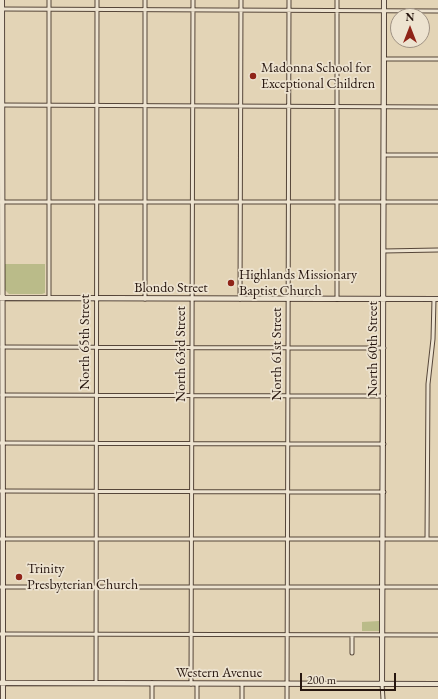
<!DOCTYPE html>
<style>
body{margin:0}
#map{position:relative;width:438px;height:699px;overflow:hidden;background:#e3d4b6;font-family:"EB Garamond",serif}
canvas{display:block}
.north{position:absolute;left:390px;top:8px;width:40px;height:40px;box-sizing:border-box;background:#ede3d0;border:1px solid #9e9183;border-radius:50%;rotate:0deg;font-size:11px;font-weight:700;line-height:16px;text-align:center;color:#27160f}
.north::after{content:'';display:block;margin:auto;width:14px;height:18px;background:#8f2418;clip-path:polygon(50% 0,100% 100%,50% 72%,0 100%)}
.scale{position:absolute;left:300px;top:673px;width:96px;height:18px;box-sizing:border-box;border:2px solid #27160f;border-top:0;padding-left:5px;font-size:12px;line-height:14px;white-space:nowrap;color:#27160f;-webkit-text-stroke:3px #ede3d0;paint-order:stroke}
</style>
<div id="map">
<canvas width="438" height="699"></canvas>
<div class="north">N</div>
<div class="scale">200 m</div>
</div>
<script>
const ctx = document.querySelector('canvas').getContext('2d');
ctx.lineJoin = 'round';
function fill(path, color) { ctx.fillStyle = color; ctx.fill(path, 'evenodd'); }
const poly = rows => new Path2D(rows.map(r => 'M' + r).join(''));
function stroke(path, color, width, dash) { ctx.strokeStyle = color; ctx.lineWidth = width; ctx.lineCap = dash ? 'butt' : 'round'; ctx.setLineDash(dash || []); ctx.stroke(path); }
function write(font, color, halo, rows, align = 'center') {
  ctx.font = font + ' "EB Garamond",serif'; ctx.lineWidth = 3.5; ctx.setLineDash([]); ctx.textBaseline = 'middle'; ctx.strokeStyle = halo; ctx.fillStyle = color; for (const [text, x, y, turn = 0] of rows) {
    ctx.save(); ctx.translate(x, y); ctx.rotate((+turn || 0) * Math.PI / 180); ctx.textAlign = isNaN(turn) ? turn : align; if (halo) ctx.strokeText(text, 0, 0); ctx.fillText(text, 0, 0); ctx.restore();
  }
}
const green = poly([
 [5,264,45,264,45,293,42,294,9,294,5,290],
 [379,621,379,631,362,631,362,622]
]);
const street = poly([
 [49,0,49,298],
 [145,0,145,299],
 [2,9,438,11],
 [384,59,438,59],
 [2,105,438,107],
 [384,155,438,155],
 [0,202,438,202],
 [384,251,438,250],
 [240,299,241,0],
 [337,299,337,0],
 [2,347,384,348],
 [2,395,384,396],
 [0,443,384,444],
 [0,491,384,492],
 [0,539,438,539],
 [427,539,428,384,433,339,434,299],
 [0,587,438,587],
 [0,634,438,635],
 [352,635,352,653],
 [96,683,97,0],
 [191,684,193,0],
 [382,684,383,699],
 [152,699,152,683],
 [197,699,197,684],
 [242,699,242,684],
 [287,699,289,0]
]);
const secondary = poly([
 [2,0,3,699],
 [0,298,438,299],
 [0,683,438,684],
 [382,684,384,0]
]);
const markers = [
 [253,76,4,"#8f2418"],
 [231,283,4,"#8f2418"],
 [19,577,4,"#8f2418"]
];
const poiNames = [
 ["Madonna School for",261,68],
 ["Exceptional Children",261,84],
 ["Highlands Missionary",239,275],
 ["Baptist Church",239,291],
 ["Trinity",27,569],
 ["Presbyterian Church",27,585]
];
const streetNames = [
 ["Blondo Street",171,288],
 ["North 65th Street",85,342,-90],
 ["North 60th Street",373,349,-90],
 ["North 63rd Street",181,354,-90],
 ["North 61st Street",277,354,-90],
 ["Western Avenue",219,673]
];
fill(green, '#babb89');
stroke(street, '#564639', 5);
stroke(secondary, '#27160f', 6);
stroke(street, '#ede3d0', 3);
stroke(secondary, '#ede3d0', 4.5);
for (const [x, y, r, color] of markers) { const dot = new Path2D(); dot.arc(x, y, r, 0, 2 * Math.PI); ctx.fillStyle = color; ctx.fill(dot); stroke(dot, '#ede3d0', 1.5); }
write('14px', '#27160f', '#ede3d0', poiNames, 'left');
write('14px', '#27160f', '#ede3d0', streetNames);
</script>
